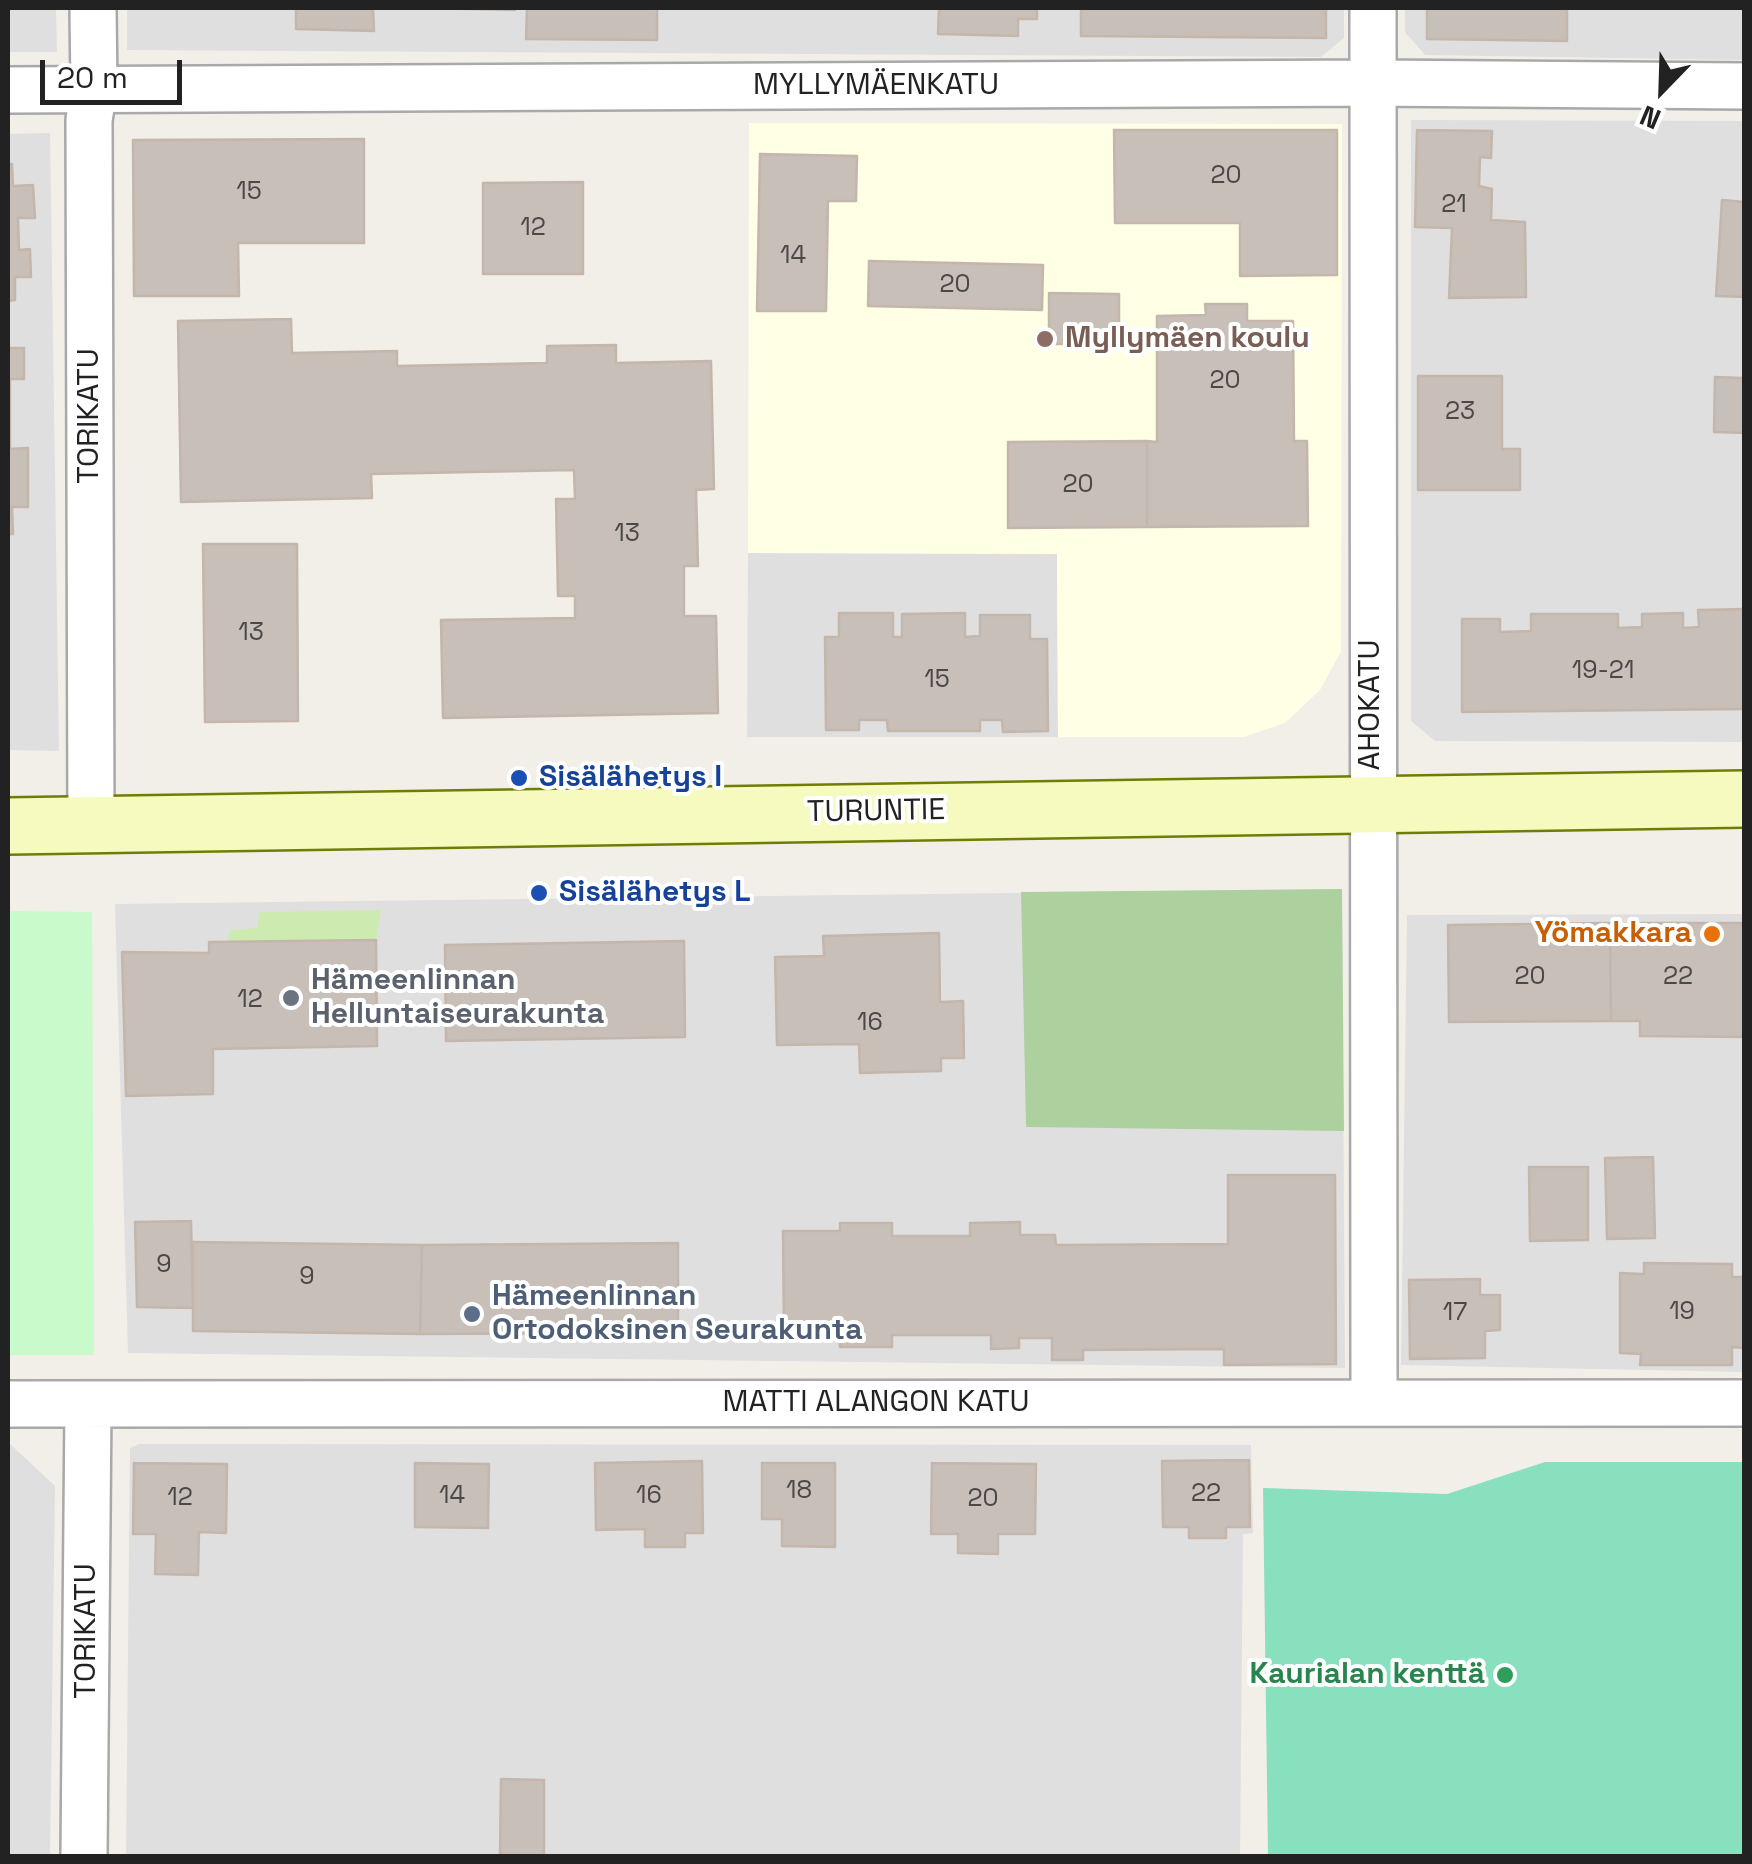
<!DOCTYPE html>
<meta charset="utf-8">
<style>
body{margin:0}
#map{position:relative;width:1752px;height:1864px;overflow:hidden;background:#f2efe9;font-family:"Space Grotesk",sans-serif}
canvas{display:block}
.frame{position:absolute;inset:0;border:10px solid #222;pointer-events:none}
.north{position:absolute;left:1612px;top:40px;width:100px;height:100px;-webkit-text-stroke:8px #fff;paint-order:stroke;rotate:203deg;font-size:28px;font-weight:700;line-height:40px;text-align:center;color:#222}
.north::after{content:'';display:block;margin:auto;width:35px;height:45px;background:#222;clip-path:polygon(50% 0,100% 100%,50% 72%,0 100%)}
.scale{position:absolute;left:40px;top:60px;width:142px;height:45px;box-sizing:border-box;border:5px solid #222;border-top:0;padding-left:12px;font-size:30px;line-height:35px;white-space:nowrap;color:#222;-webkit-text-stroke:8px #fff;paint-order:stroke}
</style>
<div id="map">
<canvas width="1752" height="1864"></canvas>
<div class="frame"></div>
<div class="north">N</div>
<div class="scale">20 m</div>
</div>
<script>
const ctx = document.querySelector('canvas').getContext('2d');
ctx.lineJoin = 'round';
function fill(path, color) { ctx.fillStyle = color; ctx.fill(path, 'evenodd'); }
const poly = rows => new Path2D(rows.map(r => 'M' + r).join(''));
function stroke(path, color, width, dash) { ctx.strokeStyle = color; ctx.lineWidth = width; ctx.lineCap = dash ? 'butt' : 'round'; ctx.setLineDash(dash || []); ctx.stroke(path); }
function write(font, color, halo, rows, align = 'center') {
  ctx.font = font + ' "Space Grotesk",sans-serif'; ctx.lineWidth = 8; ctx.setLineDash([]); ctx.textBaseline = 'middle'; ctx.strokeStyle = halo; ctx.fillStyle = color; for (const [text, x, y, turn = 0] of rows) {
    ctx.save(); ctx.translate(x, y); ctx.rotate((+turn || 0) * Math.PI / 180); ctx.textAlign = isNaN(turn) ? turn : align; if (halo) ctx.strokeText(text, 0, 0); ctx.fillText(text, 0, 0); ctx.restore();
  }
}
const residential = poly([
 [8,8,56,8,57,52,8,52],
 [127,8,1344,8,1344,38,1321,57,127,50],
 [1405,8,1744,8,1744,60,1425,55,1405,32],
 [1411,120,1744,121,1744,742,1435,741,1411,721],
 [50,133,59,751,8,750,8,134],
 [748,553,1057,554,1058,737,747,737],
 [1342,889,1345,1368,128,1353,115,904],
 [1744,914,1744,1372,1401,1365,1407,915],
 [8,1442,55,1486,50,1856,8,1856],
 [139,1444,1251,1445,1253,1533,1243,1534,1240,1856,126,1856,130,1448]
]);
const education = poly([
 [749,123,1342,124,1341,651,1320,690,1285,723,1244,737,1058,737,1057,554,748,553]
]);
const grass = poly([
 [381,910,376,940,228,942,230,930,257,928,260,912]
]);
const forest = poly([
 [1342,889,1344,1131,1026,1127,1021,892]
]);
const park = poly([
 [8,911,92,912,94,1355,8,1355]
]);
const pitch = poly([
 [1545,1462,1744,1462,1744,1856,1268,1856,1263,1488,1447,1494]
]);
const building = poly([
 [296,8,373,8,374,31,296,29,296,8],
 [425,8,515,8,515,10,425,8],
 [527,8,657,8,657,40,526,39,527,8],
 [939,8,1037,8,1037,19,1018,19,1018,36,938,34,939,8],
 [1081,8,1326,8,1326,38,1081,36,1081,8],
 [1427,8,1567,8,1567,41,1427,39,1427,8],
 [1114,130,1337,130,1337,275,1240,276,1240,223,1115,223,1114,130],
 [1417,130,1492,131,1491,158,1480,157,1479,186,1492,189,1491,220,1525,222,1526,297,1449,298,1452,228,1415,227,1417,130],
 [364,139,364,243,238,243,239,296,134,296,133,140,364,139],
 [760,154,857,156,856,201,828,201,826,311,757,311,760,154],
 [8,164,12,164,13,186,33,185,35,218,18,218,19,250,30,249,31,277,15,277,15,300,8,301,8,164],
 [583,182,583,274,483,274,483,183,583,182],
 [1722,200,1744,202,1744,297,1716,296,1722,200],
 [869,261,1043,265,1042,310,868,306,869,261],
 [1049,293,1119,294,1119,344,1049,344,1049,293],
 [1205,304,1247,304,1247,321,1293,321,1294,441,1307,441,1308,526,1147,527,1147,441,1157,442,1157,316,1206,315,1205,304],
 [291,319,292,353,397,351,397,366,547,363,547,346,616,345,616,363,711,361,714,489,696,490,698,566,684,566,684,616,716,616,718,713,443,718,441,620,575,618,575,596,558,596,556,499,575,499,574,470,371,474,372,498,181,502,178,321,291,319],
 [8,348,24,348,24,379,10,379,10,449,28,448,28,507,12,507,13,534,8,534,8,348],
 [1418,376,1502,376,1502,449,1520,449,1520,490,1418,490,1418,376],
 [1715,377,1744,378,1744,433,1714,432,1715,377],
 [1147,441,1147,527,1008,528,1008,442,1147,441],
 [203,544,297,544,298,721,205,722,203,544],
 [1744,609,1744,709,1462,712,1462,619,1500,619,1500,632,1531,631,1531,614,1618,614,1618,628,1642,627,1642,614,1683,613,1683,628,1699,627,1698,610,1744,609],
 [839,613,893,613,893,637,902,637,902,614,965,613,965,637,980,636,980,615,1030,615,1030,639,1047,639,1048,731,1003,732,1002,720,980,720,980,731,888,731,887,720,859,720,859,730,826,730,825,637,839,637,839,613],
 [1610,923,1611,1021,1449,1022,1448,925,1610,923],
 [1641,923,1744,923,1744,1037,1640,1036,1640,1021,1611,1021,1610,933,1640,934,1641,923],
 [939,933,940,1002,963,1001,964,1058,941,1058,941,1071,860,1073,859,1044,777,1045,775,957,824,956,823,936,939,933],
 [376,940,377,1046,213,1049,213,1094,126,1096,122,952,209,953,209,942,376,940],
 [684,941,685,1037,446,1041,445,945,684,941],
 [1653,1157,1655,1238,1607,1239,1605,1158,1653,1157],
 [1529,1167,1588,1167,1588,1240,1530,1241,1529,1167],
 [1228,1175,1335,1175,1336,1364,1224,1365,1224,1349,1083,1350,1083,1360,1052,1360,1052,1338,1019,1338,1019,1348,991,1349,991,1335,892,1335,892,1347,840,1347,839,1336,784,1337,783,1231,840,1231,840,1223,892,1223,892,1236,970,1236,970,1223,1020,1222,1020,1235,1055,1235,1056,1245,1228,1244,1228,1175],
 [191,1221,193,1308,137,1307,135,1222,191,1221],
 [193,1242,422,1245,420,1334,193,1331,193,1242],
 [678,1243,678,1333,420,1334,422,1245,678,1243],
 [1644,1263,1732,1264,1732,1277,1744,1277,1744,1348,1732,1347,1732,1365,1640,1365,1641,1354,1620,1353,1620,1273,1644,1274,1644,1263],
 [1480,1279,1480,1295,1500,1295,1500,1330,1485,1331,1485,1358,1410,1359,1409,1280,1480,1279],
 [1249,1460,1250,1527,1226,1527,1226,1538,1189,1538,1189,1527,1163,1527,1162,1461,1249,1460],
 [702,1461,703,1533,685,1533,685,1547,645,1547,645,1529,596,1530,595,1463,702,1461],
 [134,1463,227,1464,226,1533,199,1532,198,1575,155,1574,156,1534,133,1534,134,1463],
 [415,1463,489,1464,488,1528,415,1527,415,1463],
 [762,1463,835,1463,835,1547,782,1546,782,1519,762,1519,762,1463],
 [932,1463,1036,1464,1035,1534,998,1534,998,1554,958,1553,958,1534,931,1534,932,1463],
 [501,1779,544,1780,544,1856,500,1856,501,1779]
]);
const street = poly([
 [1373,8,1374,1402],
 [8,90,1372,83,1744,86],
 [91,825,89,120,94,89,93,8],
 [8,1404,1744,1403],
 [84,1856,88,1405]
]);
const secondary = poly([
 [8,826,1744,799]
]);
const markers = [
 [1045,339,10,"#8d6e63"],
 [519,778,10,"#1a4fb4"],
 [539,893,10,"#1a4fb4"],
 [1712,934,10,"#e8710a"],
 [291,998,10,"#6b7280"],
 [472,1314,10,"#5c6f8a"],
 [1505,1675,10,"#2e9e5b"]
];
const numberNames = [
 ["20",1226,176],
 ["15",249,192],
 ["21",1454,205],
 ["12",533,228],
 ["14",793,256],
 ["20",955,285],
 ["20",1225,381],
 ["23",1460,412],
 ["20",1078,485],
 ["13",627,534],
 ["13",251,633],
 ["19-21",1603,671],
 ["15",937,680],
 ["20",1530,977],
 ["22",1678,977],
 ["12",250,1000],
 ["16",870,1023],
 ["9",164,1265],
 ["9",307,1277],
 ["19",1682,1312],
 ["17",1455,1313],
 ["18",799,1491],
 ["22",1206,1494],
 ["14",452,1496],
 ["16",649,1496],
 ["12",180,1498],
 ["20",983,1499]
];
const streetNames = [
 ["MYLLYMÄENKATU",876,86],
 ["TORIKATU",90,416,-90],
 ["AHOKATU",1371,705,-90],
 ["TURUNTIE",876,812,-1],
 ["MATTI ALANGON KATU",876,1403],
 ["TORIKATU",87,1631,-90]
];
const educationNames = [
 ["Myllymäen koulu",1065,339]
];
const transitNames = [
 ["Sisälähetys I",539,778],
 ["Sisälähetys L",559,893]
];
const foodNames = [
 ["Yömakkara",1692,934]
];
const worshipNames = [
 ["Hämeenlinnan",311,981],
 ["Helluntaiseurakunta",311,1015]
];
const serviceNames = [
 ["Hämeenlinnan",492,1297],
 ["Ortodoksinen Seurakunta",492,1331]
];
const leisureNames = [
 ["Kaurialan kenttä",1485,1675]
];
fill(residential, '#e0dfdf');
fill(education, '#ffffe5');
fill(grass, '#cdebb0');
fill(forest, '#add19e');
fill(park, '#c8facc');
fill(pitch, '#88e0be');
fill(building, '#c7bfb8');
stroke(building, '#c4b6ab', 2.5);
stroke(street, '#a9a9a9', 50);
stroke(secondary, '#707d05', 60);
stroke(street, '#fff', 45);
stroke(secondary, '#f7fabf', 55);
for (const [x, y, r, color] of markers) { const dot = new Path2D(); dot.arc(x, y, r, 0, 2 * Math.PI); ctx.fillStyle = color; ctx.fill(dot); stroke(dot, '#fff', 4); }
write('25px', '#4b4948', null, numberNames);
write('30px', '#222', '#fff', streetNames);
write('bold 30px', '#785e54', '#fff', educationNames, 'left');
write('bold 30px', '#164399', '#fff', transitNames, 'left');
write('bold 30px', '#c56008', '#fff', foodNames, 'right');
write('bold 30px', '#5b616d', '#fff', worshipNames, 'left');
write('bold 30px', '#4e5e75', '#fff', serviceNames, 'left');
write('bold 30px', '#27864d', '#fff', leisureNames, 'right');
</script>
